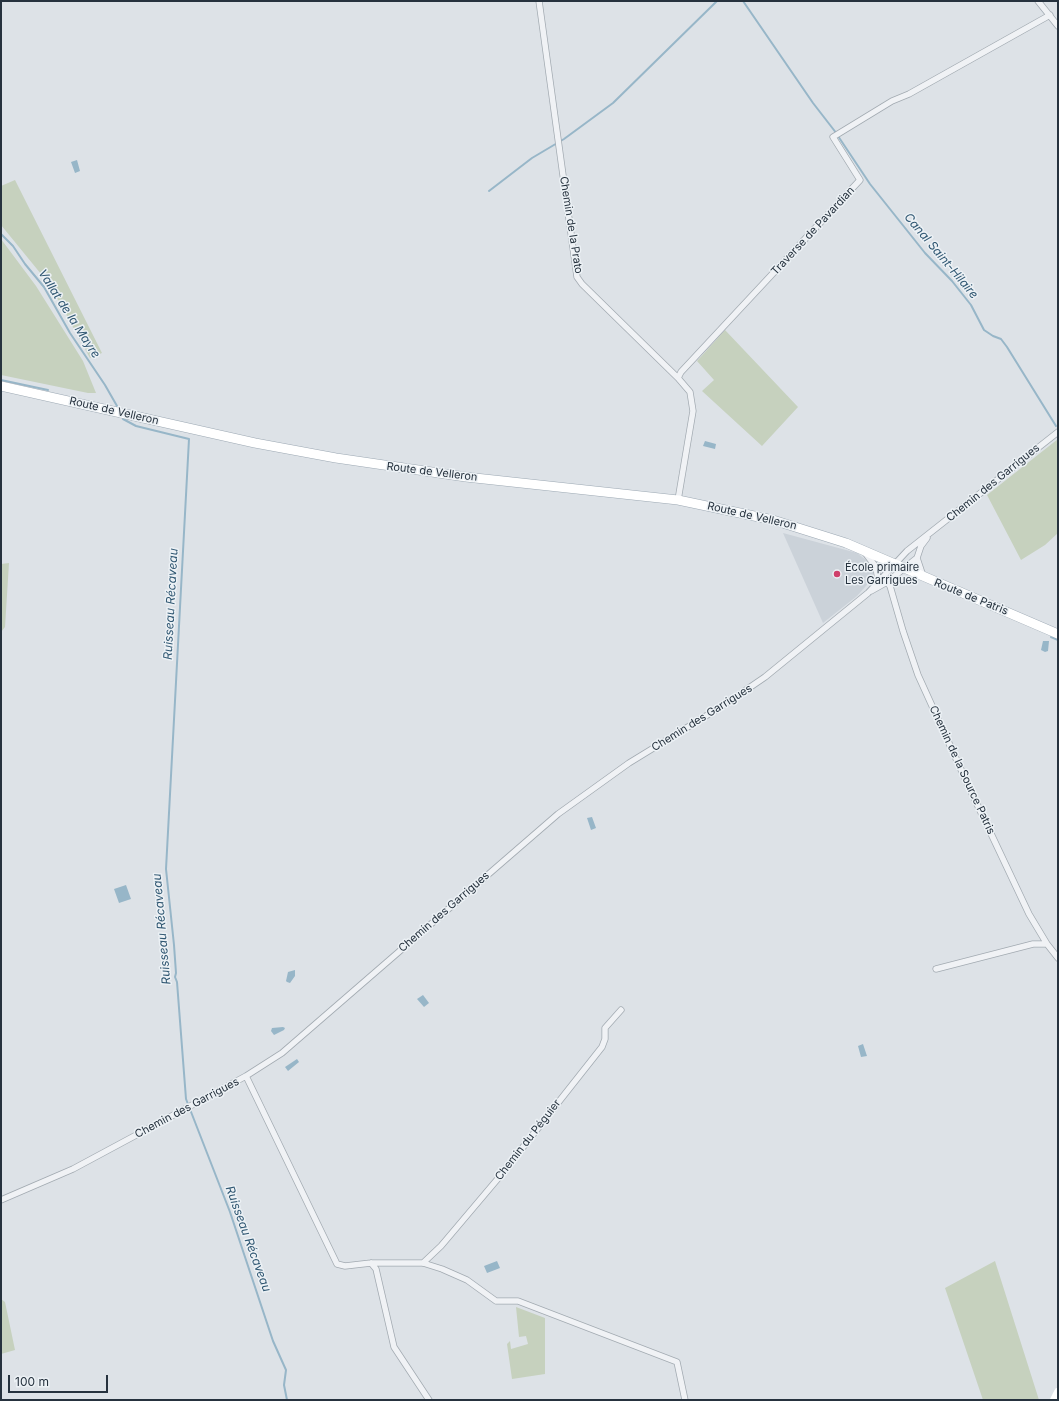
<!DOCTYPE html>
<meta charset="utf-8">
<style>
body{margin:0}
#map{position:relative;width:1059px;height:1401px;overflow:hidden;background:#dde2e7;font-family:Inter,sans-serif}
canvas{display:block}
.frame{position:absolute;inset:0;border:2px solid #26323e;pointer-events:none}
.scale{position:absolute;left:8px;top:1375px;width:100px;height:18px;box-sizing:border-box;border:2px solid #26323e;border-top:0;padding-left:5px;font-size:12px;line-height:14px;white-space:nowrap;color:#26323e;-webkit-text-stroke:3px #ecf1f5;paint-order:stroke}
</style>
<div id="map">
<canvas width="1059" height="1401"></canvas>
<div class="frame"></div>
<div class="scale">100 m</div>
</div>
<script>
const ctx = document.querySelector('canvas').getContext('2d');
ctx.lineJoin = 'round';
function fill(path, color) { ctx.fillStyle = color; ctx.fill(path, 'evenodd'); }
const poly = rows => new Path2D(rows.map(r => 'M' + r).join(''));
function stroke(path, color, width, dash) { ctx.strokeStyle = color; ctx.lineWidth = width; ctx.lineCap = dash ? 'butt' : 'round'; ctx.setLineDash(dash || []); ctx.stroke(path); }
function write(font, color, halo, rows, align = 'center') {
  ctx.font = font + ' Inter,sans-serif'; ctx.lineWidth = 3; ctx.setLineDash([]); ctx.textBaseline = 'middle'; ctx.strokeStyle = halo; ctx.fillStyle = color; for (const [text, x, y, turn = 0] of rows) {
    ctx.save(); ctx.translate(x, y); ctx.rotate((+turn || 0) * Math.PI / 180); ctx.textAlign = isNaN(turn) ? turn : align; if (halo) ctx.strokeText(text, 0, 0); ctx.fillText(text, 0, 0); ctx.restore();
  }
}
const built = poly([
 [783,533,857,553,866,560,873,570,873,578,857,596,823,623]
]);
const green = poly([
 [15,180,102,353,90,358,50,285,1,225,1,186],
 [1,239,36,286,83,361,96,393,88,393,1,375],
 [725,330,798,407,762,446,702,391,714,380,697,361],
 [1058,439,1058,533,1045,545,1021,560,987,495],
 [9,563,5,627,1,632,1,564],
 [995,1261,1039,1400,983,1400,945,1288],
 [1,1299,5,1302,15,1350,1,1354],
 [516,1307,545,1318,545,1374,512,1379,507,1344,510,1341,511,1349,528,1344,526,1336,519,1337]
]);
const water = poly([
 [77,160,80,171,75,173,71,162],
 [705,441,716,444,715,449,703,446],
 [1043,641,1049,641,1048,651,1045,652,1041,650],
 [592,817,596,828,591,830,587,818],
 [126,885,131,899,119,903,114,889],
 [295,970,295,976,290,983,287,982,286,981,288,972],
 [423,995,429,1003,424,1007,417,999],
 [283,1027,285,1028,284,1030,274,1035,271,1031,272,1028],
 [863,1044,867,1056,861,1057,858,1046],
 [297,1059,299,1062,288,1071,285,1067],
 [497,1261,500,1268,487,1273,484,1266]
]);
const stream = poly([
 [743,1,813,103,837,134],
 [838,136,870,184,925,253,952,281,971,305,984,330,993,336,1001,339,1007,347,1056,426],
 [489,191,532,158,564,139,613,103,717,1],
 [1,234,13,246,25,264,44,287,70,333,105,385,117,406],
 [1,380,48,390],
 [123,419,136,426,189,439,166,869,174,945,176,973,175,977,177,982,186,1099,230,1212,273,1341,286,1370,284,1385,287,1400],
 [1051,637,1058,640]
]);
const street = poly([
 [539,1,577,277,582,284,678,378,690,392,693,411,678,500],
 [1038,1,1058,26],
 [678,378,681,372,860,180,833,137,892,101,909,94,1050,15],
 [866,554,876,567,878,580],
 [923,576,917,558,921,546,927,538],
 [881,578,887,582,890,586,903,631,918,675,968,785,1029,914,1047,944,1058,958],
 [871,591,887,582,917,558],
 [936,969,1033,944,1047,944],
 [246,1076,337,1264,345,1266,371,1263,423,1263,442,1269,467,1280,496,1301,518,1301,677,1362,685,1400],
 [1,1200,73,1169,246,1076,282,1053,558,814,629,763,727,703,765,677,868,593,907,551,1058,432],
 [371,1263,376,1269,394,1347,429,1400],
 [423,1263,441,1246,501,1175,602,1047,605,1039,605,1028,621,1010]
]);
const secondary = poly([
 [1054,1400,1058,1392]
]);
const primary = poly([
 [1,386,255,443,336,458,466,477,678,500,773,520,846,543,1058,634]
]);
const markers = [
 [837,574,4,"#cf3f6a"]
];
const streetNames = [
 ["Chemin de la Prato",571,225,81],
 ["Traverse de Pavardian",813,231,-47],
 ["Route de Velleron",114,411,13],
 ["Route de Velleron",432,472,7],
 ["Chemin des Garrigues",993,483,-39],
 ["Route de Velleron",752,516,13],
 ["Route de Patris",971,597,22],
 ["Chemin des Garrigues",702,718,-32],
 ["Chemin de la Source Patris",962,770,65],
 ["Chemin des Garrigues",444,912,-41],
 ["Chemin des Garrigues",187,1108,-28],
 ["Chemin du Péguier",528,1140,-52]
];
const poiNames = [
 ["École primaire",845,568],
 ["Les Garrigues",845,581]
];
const waterNames = [
 ["Canal Saint-Hilaire",941,256,50],
 ["Vallat de la Mayre",69,314,57],
 ["Ruisseau Récaveau",171,604,-87],
 ["Ruisseau Récaveau",162,929,-95],
 ["Ruisseau Récaveau",248,1239,70]
];
fill(built, '#cbd2d9');
fill(green, '#c6d1be');
fill(water, '#97b6c8');
stroke(stream, '#97b6c8', 2);
stroke(street, '#a2aab1', 7);
stroke(primary, '#9ca8b3', 10);
stroke(street, '#f0f2f5', 5.5);
stroke(secondary, '#fff', 8);
stroke(primary, '#fff', 9);
for (const [x, y, r, color] of markers) { const dot = new Path2D(); dot.arc(x, y, r, 0, 2 * Math.PI); ctx.fillStyle = color; ctx.fill(dot); stroke(dot, '#ecf1f5', 1.5); }
write('11px', '#26323e', '#ecf1f5', streetNames);
write('11px', '#26323e', '#ecf1f5', poiNames, 'left');
write('italic 12px', '#305772', '#ecf1f5', waterNames);
</script>
